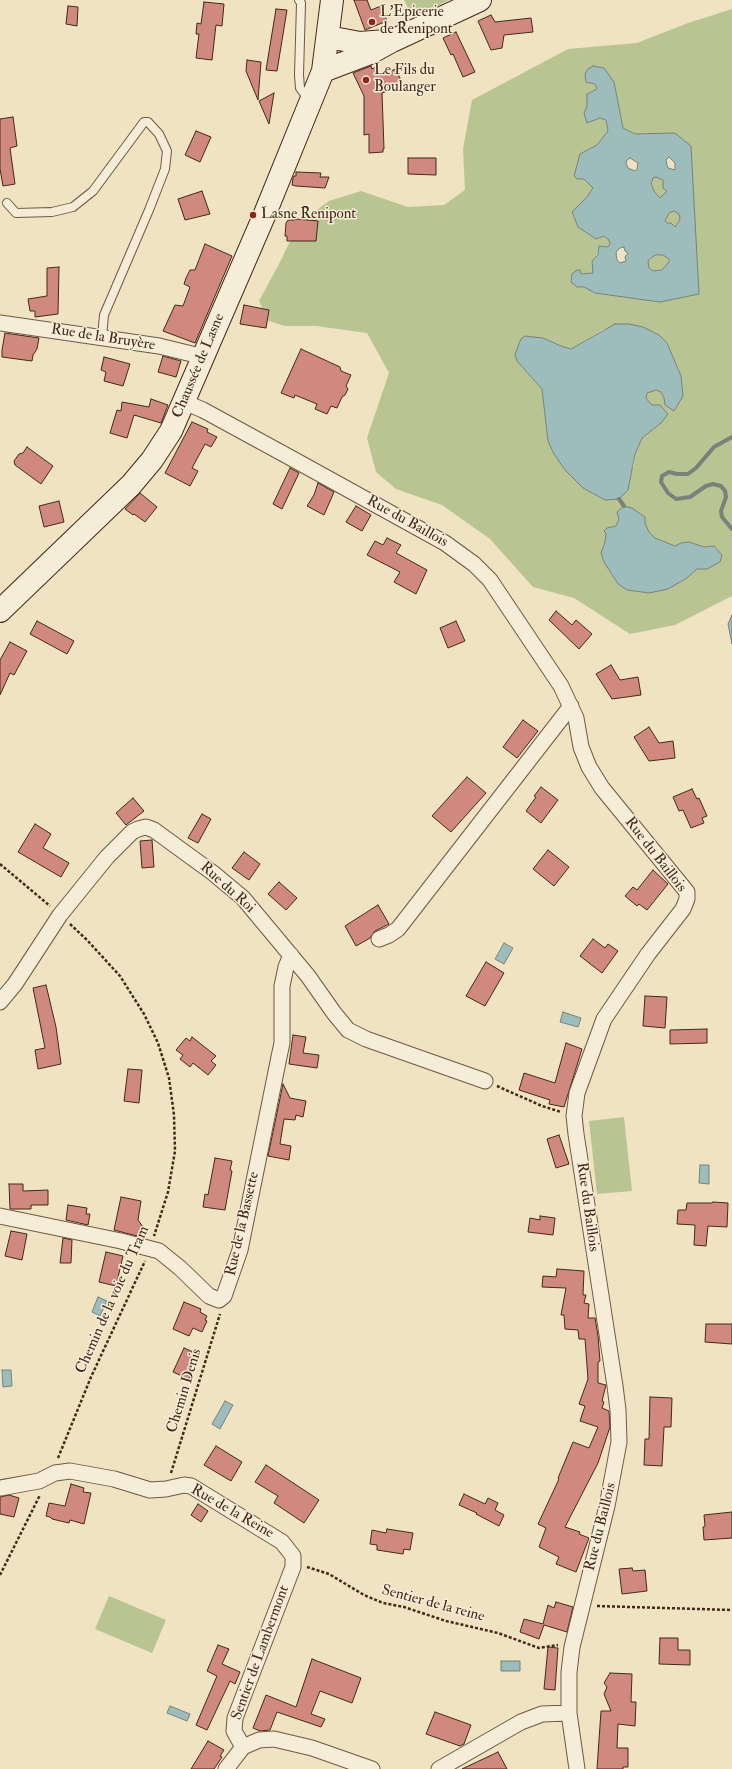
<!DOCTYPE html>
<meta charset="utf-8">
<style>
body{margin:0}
canvas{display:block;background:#efe3c1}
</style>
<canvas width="732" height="1769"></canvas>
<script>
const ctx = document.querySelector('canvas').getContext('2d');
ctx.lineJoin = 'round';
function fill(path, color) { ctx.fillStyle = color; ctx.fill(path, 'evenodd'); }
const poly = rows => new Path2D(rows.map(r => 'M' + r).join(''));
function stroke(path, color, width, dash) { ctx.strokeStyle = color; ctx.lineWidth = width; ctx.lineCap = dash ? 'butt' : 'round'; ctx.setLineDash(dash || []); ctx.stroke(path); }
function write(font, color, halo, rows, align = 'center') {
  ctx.font = font + ' "IM FELL Double Pica",serif'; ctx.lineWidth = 3; ctx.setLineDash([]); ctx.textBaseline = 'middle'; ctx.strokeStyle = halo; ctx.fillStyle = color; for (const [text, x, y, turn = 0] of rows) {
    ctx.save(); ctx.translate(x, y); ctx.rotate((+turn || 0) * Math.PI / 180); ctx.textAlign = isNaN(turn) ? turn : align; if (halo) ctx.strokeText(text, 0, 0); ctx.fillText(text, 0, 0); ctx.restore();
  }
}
const green = poly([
 [404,0,449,0,413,19],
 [732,9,732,596,675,625,630,634,574,598,533,587,490,539,442,505,396,489,376,472,367,438,389,373,367,333,316,326,285,326,269,321,259,301,279,264,299,223,329,201,361,191,408,207,444,205,465,190,463,149,472,100,568,49,637,43,688,23],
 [588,69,614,82,623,128,635,134,675,133,699,294,595,293,584,287,577,287,580,270,581,274,593,273,599,246,609,247,610,244,609,240,604,236,596,239,578,227,572,213,587,197,593,188,584,179,580,154,597,145,608,131,606,121,600,117,587,123,587,94,597,89,595,84,586,82,585,74],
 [604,329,667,343,681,376,664,398,661,392,656,390,646,393,646,398,649,402,652,405,660,405,663,410,661,423,642,438,635,454,634,467,605,500,583,488,548,441,542,389,522,367,515,354,521,339,531,337,543,338,561,346,571,349],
 [632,508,645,517,645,523,649,532,655,538,675,546,681,543,689,542,704,547,714,546,722,556,720,562,707,569,697,569,687,578,649,593,627,590,618,584,604,562,602,549,605,542,607,528,616,526,619,519],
 [656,177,663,180,663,185,667,191,660,198,654,191,651,184,653,178],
 [674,211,679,214,680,218,675,227,665,221,669,213],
 [660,255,667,256,669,262,662,270,653,271,649,269,648,261,652,257],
 [624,1117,632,1191,597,1194,589,1121],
 [109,1596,166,1620,152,1653,95,1629]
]);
const water = poly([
 [593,66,604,68,614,82,623,128,635,134,675,133,691,146,699,294,660,302,595,293,584,287,577,287,571,282,572,274,577,270,580,270,581,274,593,273,592,261,598,255,599,246,608,247,610,244,609,240,604,236,596,239,578,227,572,212,587,197,593,188,584,179,577,179,574,176,580,154,597,145,608,131,606,120,600,118,587,123,584,113,587,106,587,94,597,89,595,84,586,82,585,74,588,69,593,66],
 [669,157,675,163,675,170,668,168,667,165,666,160,669,157],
 [630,158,638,163,637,169,635,171,628,168,626,163,627,160,630,158],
 [656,177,663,180,663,188,667,191,660,198,654,191,651,184,653,178,656,177],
 [674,211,679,214,680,218,679,221,675,227,671,223,667,223,665,221,669,213,674,211],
 [624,247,625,251,628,253,625,257,626,261,620,263,617,260,616,252,620,248,624,247],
 [656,255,663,255,669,259,669,262,662,270,653,271,649,268,648,261,652,257,656,255],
 [615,324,629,324,643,327,659,335,667,343,681,376,683,396,674,411,665,405,664,398,661,392,656,390,647,393,646,398,649,402,652,405,660,405,668,414,661,423,642,438,635,454,628,490,619,499,605,500,583,488,565,470,554,454,548,441,542,389,517,361,515,354,521,339,525,336,543,338,561,346,571,349,615,324],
 [624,506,632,508,645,517,645,523,649,532,655,538,675,546,681,543,689,542,704,547,714,546,722,555,720,562,707,569,697,569,687,578,668,589,649,593,627,590,618,584,604,562,601,553,605,542,606,533,604,531,607,528,616,526,619,519,617,512,624,506],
 [732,615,732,644,728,624,732,615],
 [504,943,513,948,504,964,495,959,504,943],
 [563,1012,581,1018,578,1027,560,1022,563,1012],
 [700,1165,709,1165,709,1184,699,1183,700,1165],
 [98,1297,107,1301,100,1316,92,1312,98,1297],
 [2,1370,11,1370,12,1386,3,1387,2,1370],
 [225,1401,233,1405,220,1429,212,1424,225,1401],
 [501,1661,520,1661,520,1671,501,1671,501,1661],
 [170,1706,190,1714,187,1721,167,1713,170,1706]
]);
const stream = poly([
 [732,437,714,447,696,468,688,474,677,474,669,472,662,476,661,482,668,493,676,499,690,497,706,486,713,484,721,486,725,491,726,497,721,511,722,517,732,529],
 [619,499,624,506]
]);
const building = poly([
 [354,0,367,0,371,10,381,6,387,21,365,30,354,0],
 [204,2,224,4,222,26,216,25,212,60,196,58,199,34,196,34,197,23,201,24,204,2],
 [68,6,78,7,77,26,66,24,68,6],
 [276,9,287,10,277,71,266,70,276,9],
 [491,15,495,22,531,18,533,32,504,35,502,48,491,50,478,21,491,15],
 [456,32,475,72,463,77,453,54,451,55,443,38,456,32],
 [247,60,261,62,258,100,246,71,247,60],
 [371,66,372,69,376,67,380,75,396,69,403,85,382,93,384,149,383,149,383,152,369,153,369,134,364,135,364,96,353,73,371,66],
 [274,93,269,124,259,101,274,93],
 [13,117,17,146,10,148,15,184,3,186,0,169,0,119,13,117],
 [196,131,211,137,200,162,185,155,196,131],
 [408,158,436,158,436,175,408,174,408,158],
 [296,172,321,173,320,177,329,177,325,188,296,186,292,185,293,178,294,176,296,176,296,172],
 [202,191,210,214,185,220,178,199,202,191],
 [296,219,318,221,316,241,287,241,287,236,285,236,286,223,288,220,295,220,296,219],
 [205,244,232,256,195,343,163,331,175,305,183,306,190,287,184,284,186,278,190,270,195,270,205,244],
 [59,267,58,314,35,317,35,311,30,311,28,299,47,296,47,268,59,267],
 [244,305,269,310,266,328,240,324,244,305],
 [5,333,39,338,37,349,33,355,32,361,2,357,2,350,5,333],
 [301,349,340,367,341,371,351,375,346,386,348,389,345,395,342,397,337,408,331,406,327,414,315,409,317,404,295,395,294,398,281,393,301,349],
 [163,356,181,361,176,377,158,372,163,356],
 [104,357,130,364,123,386,104,381,106,372,101,370,104,357],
 [151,399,168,405,161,423,134,415,127,438,110,433,117,410,121,411,122,402,149,407,151,399],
 [192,422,208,429,207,432,217,437,211,447,205,444,192,468,198,471,190,486,165,473,192,422],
 [27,447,53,466,41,484,15,465,14,461,19,454,23,453,27,447],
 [290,468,299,473,282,509,273,504,290,468],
 [318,483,334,492,324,515,307,506,314,495,318,483],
 [140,493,157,507,145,522,134,514,133,515,125,509,140,493],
 [59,501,64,522,44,527,39,506,59,501],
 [356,506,371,515,362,531,346,522,356,506],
 [387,538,401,545,396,553,427,570,416,594,394,582,400,572,367,555,375,541,383,545,387,538],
 [556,611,572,625,576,620,592,634,579,649,549,620,556,611],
 [37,621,74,641,67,654,30,634,37,621],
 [456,621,465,641,448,648,440,628,456,621],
 [10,642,27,651,14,675,10,673,0,695,0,660,10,642],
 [611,665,620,680,638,677,641,695,612,699,596,674,611,665],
 [523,720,538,731,517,758,503,747,523,720],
 [649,727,659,743,673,741,675,758,649,761,634,737,649,727],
 [467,777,486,793,451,832,432,816,467,777],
 [541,787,558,800,541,823,526,811,536,797,534,796,541,787],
 [692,789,697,799,699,798,707,816,702,818,704,823,691,828,683,810,679,811,673,797,692,789],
 [133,798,144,811,126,825,116,813,133,798],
 [202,814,211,819,198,843,188,838,202,814],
 [35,824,51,834,43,848,69,863,61,877,18,852,35,824],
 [152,840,154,867,142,868,140,841,152,840],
 [548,850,569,867,554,886,533,869,548,850],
 [244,852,260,864,249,880,232,868,244,852],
 [653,870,668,884,647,910,639,904,637,906,625,896,633,887,637,890,653,870],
 [279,882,297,898,286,910,268,894,279,882],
 [378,905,389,924,375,931,370,938,356,946,345,926,378,905],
 [593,939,605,948,608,944,618,951,602,973,580,956,593,939],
 [486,962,504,973,485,1006,466,996,486,962],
 [46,985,56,1027,61,1064,38,1069,35,1050,45,1048,33,988,46,985],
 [645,996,667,997,665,1028,643,1026,645,996],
 [707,1029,707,1043,670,1044,670,1030,707,1029],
 [293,1035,306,1037,303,1053,319,1055,317,1068,289,1064,293,1035],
 [192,1037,216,1056,211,1061,216,1065,208,1075,193,1063,190,1067,180,1059,183,1055,176,1050,186,1038,190,1041,192,1037],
 [566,1043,582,1049,564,1107,549,1104,550,1100,519,1090,524,1073,555,1083,566,1043],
 [128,1069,142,1070,139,1103,124,1101,128,1069],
 [283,1084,290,1098,306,1101,303,1117,296,1115,295,1120,284,1119,280,1144,291,1146,289,1160,268,1156,283,1084],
 [559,1135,569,1164,556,1168,547,1139,559,1135],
 [215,1158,232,1161,230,1170,232,1171,225,1210,203,1207,205,1194,208,1195,215,1158],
 [9,1184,23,1184,23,1191,48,1190,48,1205,31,1205,31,1209,10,1209,9,1184],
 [121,1197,141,1201,138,1220,143,1227,141,1237,114,1230,121,1197],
 [713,1202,728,1203,727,1227,708,1226,706,1246,694,1245,695,1225,677,1224,678,1210,686,1210,687,1203,712,1203,713,1202],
 [68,1205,87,1208,86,1214,90,1214,88,1225,66,1220,68,1205],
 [540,1216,555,1218,553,1235,528,1232,530,1218,540,1220,540,1216],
 [11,1231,27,1234,22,1260,5,1256,11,1231],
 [63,1238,72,1240,71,1263,60,1263,63,1238],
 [106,1252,123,1256,116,1286,99,1282,106,1252],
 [557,1269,584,1271,583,1295,586,1295,584,1303,589,1304,588,1318,595,1318,598,1336,600,1361,598,1362,598,1383,606,1385,602,1401,604,1402,602,1408,609,1411,610,1427,598,1463,565,1527,580,1532,579,1534,589,1538,576,1572,556,1564,559,1557,539,1547,546,1528,538,1524,559,1479,558,1478,573,1442,589,1448,598,1427,580,1421,585,1406,579,1404,588,1379,585,1339,579,1339,578,1330,565,1329,564,1315,561,1315,566,1288,542,1287,543,1276,556,1277,557,1269],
 [184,1302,201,1309,200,1312,207,1316,205,1320,207,1321,202,1332,193,1328,189,1336,173,1329,184,1302],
 [706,1324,732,1324,732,1344,705,1342,706,1324],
 [184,1348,200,1355,189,1379,173,1372,184,1348],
 [650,1397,672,1398,671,1427,664,1427,662,1466,644,1465,645,1439,649,1439,650,1397],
 [216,1446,242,1462,231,1481,204,1465,216,1446],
 [266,1465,319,1500,304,1523,274,1503,278,1496,255,1482,266,1465],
 [71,1484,84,1488,83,1492,91,1493,84,1524,70,1520,69,1523,52,1519,50,1517,46,1516,49,1503,65,1506,71,1484],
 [464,1494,485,1504,488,1498,498,1503,495,1510,504,1515,499,1526,476,1514,477,1513,459,1505,464,1494],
 [9,1495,19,1498,14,1517,0,1514,0,1497,9,1495],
 [198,1504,208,1511,201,1522,191,1515,198,1504],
 [732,1512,732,1538,704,1540,703,1527,705,1526,704,1515,732,1512],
 [387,1529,413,1533,410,1550,404,1549,403,1554,377,1550,377,1545,370,1544,372,1530,386,1533,387,1529],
 [632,1568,633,1571,645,1570,647,1591,622,1594,619,1569,632,1568],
 [556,1602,573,1607,567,1632,544,1625,539,1639,520,1632,524,1619,543,1624,548,1605,554,1608,556,1602],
 [660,1638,678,1638,678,1650,690,1650,690,1665,659,1664,660,1638],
 [218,1645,229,1649,222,1664,240,1672,235,1684,230,1681,207,1730,196,1725,217,1676,207,1671,218,1645],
 [548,1647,558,1648,555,1690,544,1689,548,1647],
 [312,1659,361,1678,352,1703,320,1691,311,1714,325,1719,321,1727,277,1712,270,1730,260,1731,253,1728,266,1695,296,1707,312,1659],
 [610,1673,632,1674,631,1702,636,1702,635,1726,618,1724,617,1748,628,1748,628,1767,623,1767,623,1769,597,1769,601,1711,611,1711,604,1694,607,1687,604,1683,610,1673],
 [435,1712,471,1725,464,1744,460,1746,426,1734,435,1712],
 [208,1741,224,1750,220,1756,222,1757,214,1769,191,1769,208,1741],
 [498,1752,507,1769,462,1769,498,1752]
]);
const path = poly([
 [0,864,50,906],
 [70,924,87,940,120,976,144,1014,158,1043,169,1078,174,1115,175,1151,168,1192,154,1236],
 [497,1086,542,1106,561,1112],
 [58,1458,91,1377,145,1261],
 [171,1473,220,1314],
 [307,1567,329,1574,364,1595,383,1603,404,1607,446,1621,498,1633,539,1648,558,1645],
 [0,1575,40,1495],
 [597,1606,732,1610]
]);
const lane = poly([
 [299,0,301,3,299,75,300,88,309,100],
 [7,203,16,213,52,212,73,207,93,191,144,122,148,122,159,134,167,151,165,169,149,210,104,315,102,337]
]);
const street = poly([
 [0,323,159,346,204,357],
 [184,402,203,410,291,458,445,543,474,564,490,580,561,686,576,718,581,747,589,767,602,788,687,892,687,899,683,909,648,954,604,1019,577,1093,574,1116,576,1134,615,1386,618,1410,619,1442,607,1506,572,1647,569,1672,569,1713,577,1769],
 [379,939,389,935,398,929,571,706],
 [0,1002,15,984,60,915,107,857,132,832,138,829,146,827,154,830,213,873,243,898,308,976,334,1013,348,1030,366,1039,485,1081],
 [0,1216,121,1241,159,1251,180,1268,209,1296,219,1300,224,1296,240,1250,279,1057,282,1043,282,986,286,967,291,955],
 [0,1488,39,1481,55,1473,70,1471,114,1479,150,1490,166,1489,184,1485,191,1486,282,1542,293,1556,293,1567,235,1718,234,1731,243,1747],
 [226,1769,243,1747,259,1740,274,1739,312,1748,372,1769],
 [439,1769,521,1722,542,1714,569,1713]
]);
const secondary = poly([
 [328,37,360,43,386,41],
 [323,71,370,53,392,41,480,0],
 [0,611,131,485,152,460,171,431,264,216,323,71,332,0]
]);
const markers = [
 [372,22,4,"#8f2418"],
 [366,80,4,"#8f2418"],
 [253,215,4,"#8f2418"]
];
const poiNames = [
 ["L'Epicerie",380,13],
 ["de Renipont",380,30],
 ["Le Fils du",374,71],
 ["Boulanger",374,88],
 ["Lasne Renipont",261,215]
];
const streetNames = [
 ["Rue de la Bruyère",103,338,9],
 ["Chaussée de Lasne",199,366,-67],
 ["Rue du Baillois",407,522,29],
 ["Rue du Baillois",655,855,52],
 ["Rue du Roi",227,888,42],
 ["Rue du Baillois",587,1207,82],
 ["Rue de la Bassette",243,1224,-77],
 ["Chemin de la voie du Tram",113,1300,-66],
 ["Chemin Denis",185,1391,-73],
 ["Rue de la Reine",232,1512,30],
 ["Rue du Baillois",601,1527,-76],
 ["Sentier de la reine",433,1604,15],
 ["Sentier de Lambermont",261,1653,-70]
];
fill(green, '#b9c493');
fill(water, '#9dbcbc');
stroke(water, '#79817b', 1);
stroke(stream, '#79817b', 4);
fill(building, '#d0897f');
stroke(building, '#44291a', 1);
stroke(lane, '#6f5844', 10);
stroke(street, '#6f5844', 17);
stroke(secondary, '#44291a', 24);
stroke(path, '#44291a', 2.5, [3, 2]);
stroke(lane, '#f5edd7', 8);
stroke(street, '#f5edd7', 15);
stroke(secondary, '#f5edd7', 22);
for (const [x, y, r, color] of markers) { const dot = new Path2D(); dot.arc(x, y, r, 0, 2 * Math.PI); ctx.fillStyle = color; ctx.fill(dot); stroke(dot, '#f5edd7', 1.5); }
write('15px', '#44291a', '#f5edd7', poiNames, 'left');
write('15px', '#44291a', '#f5edd7', streetNames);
</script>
